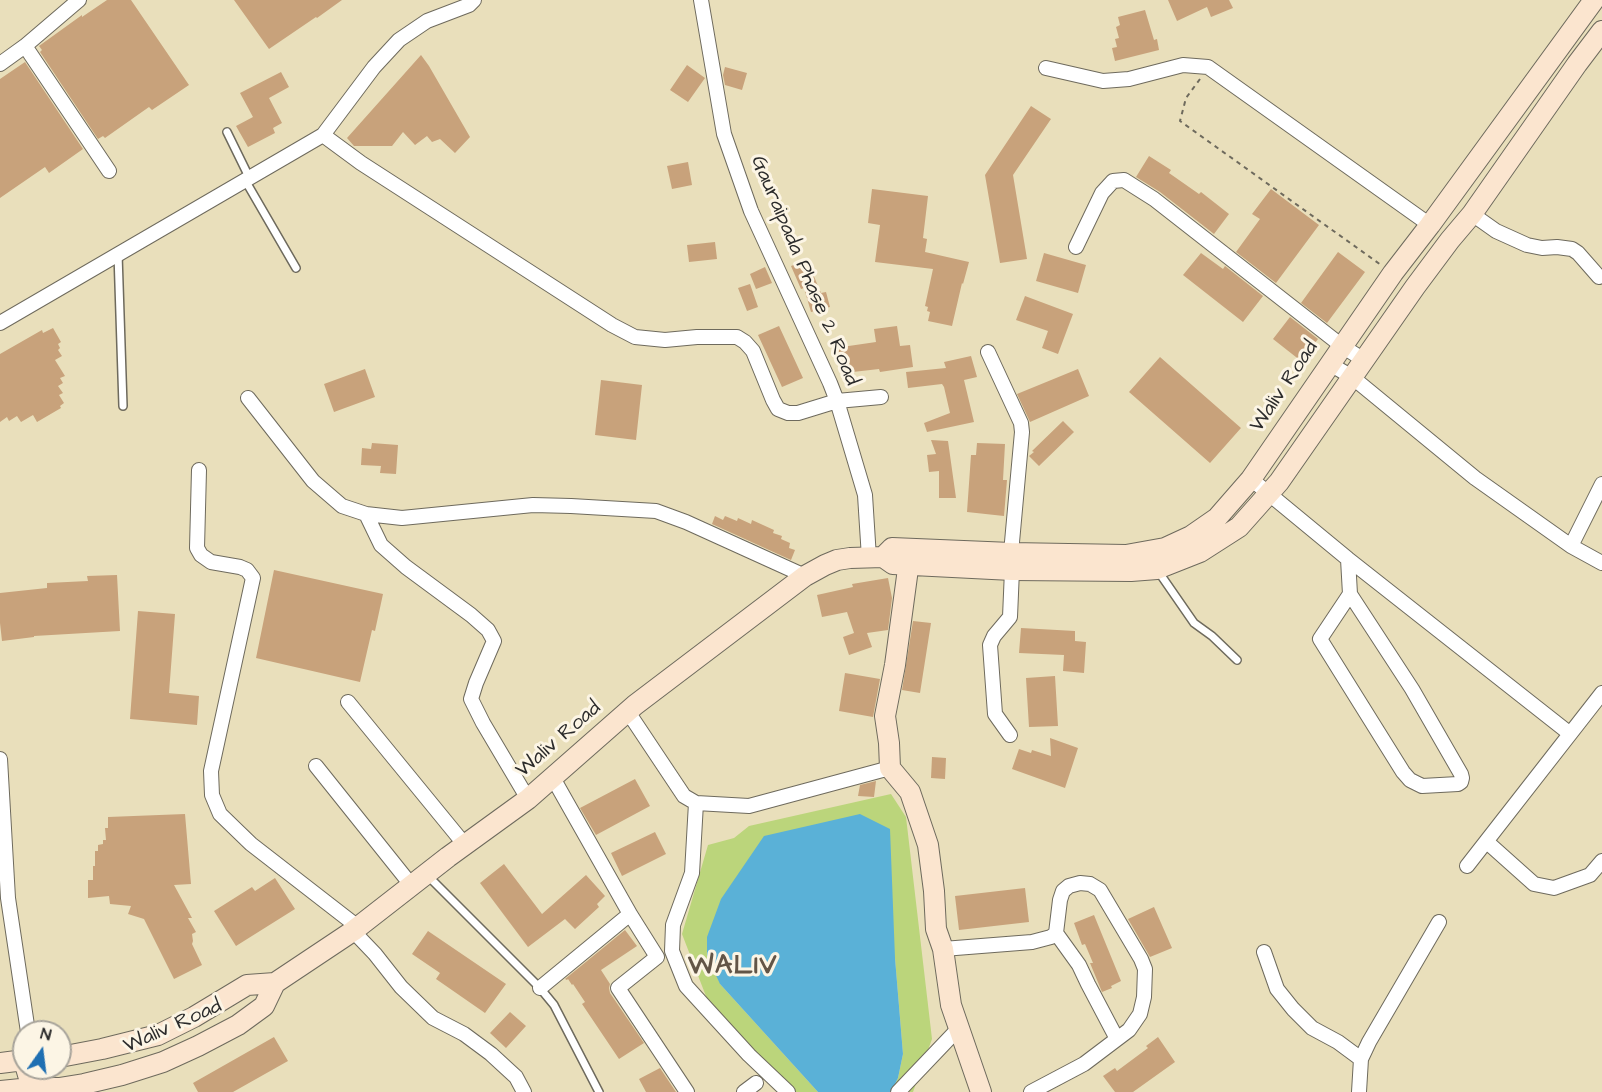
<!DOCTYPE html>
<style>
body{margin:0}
#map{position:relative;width:1602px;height:1092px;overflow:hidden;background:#e9dfbb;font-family:"Architects Daughter",sans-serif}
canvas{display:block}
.north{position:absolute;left:12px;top:1020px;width:60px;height:60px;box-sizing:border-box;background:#fcf5e5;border:2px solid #a8a49b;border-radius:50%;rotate:14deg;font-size:16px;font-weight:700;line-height:24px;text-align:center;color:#2b2b2b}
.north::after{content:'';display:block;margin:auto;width:21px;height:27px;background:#1f6fb2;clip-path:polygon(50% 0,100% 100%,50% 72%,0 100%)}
</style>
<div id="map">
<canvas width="1602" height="1092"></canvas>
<div class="north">N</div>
</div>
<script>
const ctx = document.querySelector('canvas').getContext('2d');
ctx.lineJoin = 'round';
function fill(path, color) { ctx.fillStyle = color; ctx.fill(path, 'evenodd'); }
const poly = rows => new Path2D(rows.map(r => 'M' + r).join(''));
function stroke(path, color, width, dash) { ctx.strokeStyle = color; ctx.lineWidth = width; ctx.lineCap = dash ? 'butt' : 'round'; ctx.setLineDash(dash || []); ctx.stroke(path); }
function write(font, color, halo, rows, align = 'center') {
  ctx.font = font + ' "Architects Daughter",sans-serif'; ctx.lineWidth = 6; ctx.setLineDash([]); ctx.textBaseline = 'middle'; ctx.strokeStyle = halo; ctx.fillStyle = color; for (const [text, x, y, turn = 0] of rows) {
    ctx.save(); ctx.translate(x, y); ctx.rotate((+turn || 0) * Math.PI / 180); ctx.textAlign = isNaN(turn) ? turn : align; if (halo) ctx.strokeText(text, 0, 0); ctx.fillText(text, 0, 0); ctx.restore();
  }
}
const green = poly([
 [891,794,906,817,932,1039,913,1092,891,1092,898,1078,903,1054,895,958,720,984,818,1092,792,1092,709,1004,682,934,708,845,734,838,749,826]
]);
const water = poly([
 [860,814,890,829,895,958,903,1054,898,1078,891,1092,818,1092,720,984,707,956,707,937,721,899,764,836]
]);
const building = poly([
 [107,0,131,0,189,85,152,110,149,107,105,138,103,136,98,139,40,52,42,50,39,46,82,15,82,17],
 [234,0,342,0,317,18,316,17,269,49],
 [1168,0,1229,0,1233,8,1211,17,1207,7,1177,21],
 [1145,10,1154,40,1157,39,1159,50,1115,61,1112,48,1117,47,1115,39,1119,38,1116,27,1120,25,1118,17],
 [421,55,429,66,470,137,455,153,440,139,432,142,427,136,415,145,403,132,392,146,354,146,347,138],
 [25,62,83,149,49,173,45,167,0,198,0,79],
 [687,65,705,78,688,102,670,90],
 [725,67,747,73,742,90,725,85,723,75],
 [281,72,289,87,269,98,282,123,273,128,275,133,248,147,236,126,253,117,240,93],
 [1031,106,1051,119,1013,175,1027,259,1000,263,985,175],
 [1149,156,1171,170,1169,173,1199,194,1201,192,1229,214,1214,234,1160,192,1136,177],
 [688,162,692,185,672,189,667,166],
 [872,189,928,196,923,238,927,239,925,252,969,262,963,284,962,283,952,326,928,321,930,312,927,311,928,307,925,306,933,269,875,262,880,225,868,223],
 [1271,189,1319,225,1276,283,1236,252,1260,219,1252,214],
 [715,242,717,259,689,262,687,245],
 [1338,252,1365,272,1327,323,1301,303],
 [1044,253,1086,265,1078,293,1036,281],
 [1201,253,1223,269,1225,266,1263,296,1243,322,1183,275],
 [807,260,821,293,826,292,830,307,811,312,804,288,801,289,791,266],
 [765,267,772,283,756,289,750,274],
 [750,284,758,307,747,311,738,288],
 [1025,296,1073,314,1058,354,1042,348,1048,331,1016,320],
 [1290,317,1318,339,1301,361,1273,339],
 [779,326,803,378,782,387,758,335],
 [897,326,900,346,910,345,913,367,880,372,879,369,844,373,843,365,838,365,835,348,876,342,874,329],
 [53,328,61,342,58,344,60,348,58,350,62,356,55,360,65,376,60,378,63,383,58,386,63,393,59,395,64,403,60,406,61,408,37,422,33,415,21,422,17,416,9,421,7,417,0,422,0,354,42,330,43,333],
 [971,356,977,377,964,380,974,422,927,432,924,423,950,413,944,387,942,384,908,388,906,372,946,368,944,362],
 [1160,357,1241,428,1210,463,1129,392],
 [365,369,375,397,334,412,324,384],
 [1078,369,1089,396,1030,422,1017,394],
 [601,380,642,385,636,440,595,435],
 [1063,421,1074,432,1039,466,1029,456,1034,452,1032,451],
 [931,440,948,441,956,498,939,498,939,471,929,472,927,455,936,454],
 [372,443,398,445,396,474,380,473,381,466,361,465,362,448,371,449],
 [977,443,1005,444,1003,480,1007,480,1004,516,967,512,971,455,976,455],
 [715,516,723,520,725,516,737,521,738,518,751,524,752,520,774,530,773,533,782,536,781,539,790,543,789,548,795,550,791,560,712,524],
 [274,570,383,594,375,631,372,630,360,682,256,658],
 [117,575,120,631,34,636,34,637,2,641,0,623,0,593,47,588,47,583,88,581,87,576],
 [888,578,892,598,888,630,867,633,872,647,849,655,843,637,854,633,847,612,822,617,817,595,853,587,852,584],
 [138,611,175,614,169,693,199,696,197,725,130,719],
 [913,621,931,623,920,693,902,690],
 [1021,628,1075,631,1075,641,1086,642,1084,673,1063,671,1064,655,1019,653],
 [845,673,880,679,873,717,839,711],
 [1055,676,1058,726,1029,727,1026,678],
 [1050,738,1078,748,1065,788,1012,769,1019,749,1031,753,1032,750,1051,756],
 [932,757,946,758,945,779,931,778],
 [635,779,650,806,596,835,580,808],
 [876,781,874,797,858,796,860,785],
 [185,814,191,884,174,885,192,918,188,918,196,932,192,934,193,941,192,944,202,965,174,979,144,919,128,914,131,906,110,904,109,896,88,898,88,880,93,880,93,866,95,866,95,851,98,851,98,845,103,844,103,840,106,840,105,828,108,828,108,817],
 [655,832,666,854,622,876,611,853],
 [504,864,542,914,586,875,605,896,597,904,599,907,575,929,565,919,528,947,480,883],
 [275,878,295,909,236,946,214,911,252,887,255,891],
 [1025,888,1029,922,959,930,955,896],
 [1154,907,1172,948,1150,957,1128,919],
 [1094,915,1121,981,1111,986,1112,988,1102,992,1090,963,1093,963,1085,944,1082,945,1074,923],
 [625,930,637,946,601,970,610,984,609,988,610,993,644,1043,619,1059,582,1004,585,1002,573,984,572,985,568,979,567,980,565,979],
 [428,931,506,984,485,1013,436,979,440,973,412,954],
 [510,1012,526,1026,506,1048,490,1033],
 [274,1037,288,1061,233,1092,198,1092,193,1083],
 [1158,1037,1175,1062,1133,1092,1115,1092,1103,1076,1115,1068,1117,1071,1148,1048,1146,1046],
 [660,1068,676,1092,646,1092,639,1079]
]);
const path = poly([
 [1200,79,1186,98,1180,121,1381,265]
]);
const lane = poly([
 [227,132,249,177],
 [245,180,296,268],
 [118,254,123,406],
 [1158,571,1194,623,1212,636,1237,660],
 [427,875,540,988,554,1005,599,1092]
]);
const street = poly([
 [701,0,724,134,751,211,830,383,837,401,865,495,869,558],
 [25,46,109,171],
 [0,64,25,46,79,0],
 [1046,68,1103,81,1129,79,1183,65,1208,67,1430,225],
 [323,135,361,163,612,325,635,337,665,340,697,337,737,337,745,342,753,351,773,400,778,409,788,413,798,413,837,401,881,397],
 [1472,214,1496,231,1527,245,1542,248,1557,247,1572,249,1578,253,1599,277],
 [1076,247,1102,193,1113,181,1124,180,1154,199,1342,346,1364,360],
 [0,323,323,135,374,67,399,40,427,21,469,5,474,0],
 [988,352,1021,423,1022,432,1011,553,1012,570,1010,617,994,636,990,645,995,714,1010,735],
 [1330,364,1352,377,1475,478,1571,546,1602,563],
 [248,398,313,481,342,506,366,514,402,518,533,505,571,506,656,511,686,522,805,576],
 [199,470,197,548,201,555,211,562,240,567,247,570,253,578,211,771,212,795,220,814,251,844,358,927],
 [1251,479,1348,559,1569,733],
 [366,514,381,545,406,567,471,615,488,630,494,641,476,683,471,699,483,723,528,799],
 [1571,546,1602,484],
 [1348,559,1350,594,1320,639,1403,772,1410,780,1422,786,1458,784,1461,782,1462,778,1461,774,1412,689,1350,594],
 [348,702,465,845],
 [628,712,684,796,696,803,749,806,890,768],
 [0,759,8,898,28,1032],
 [316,766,412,886],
 [553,778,630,914,657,957,618,988,687,1092],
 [696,803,692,873,673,925,672,951,686,986,749,1055,788,1092],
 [1487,842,1534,884,1554,888,1590,875,1602,861],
 [1467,866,1602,693],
 [353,931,375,954,401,987,433,1018,464,1034,491,1054,516,1077,524,1092],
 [1056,933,1079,965,1088,984,1117,1039],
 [943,949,1032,942,1051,937,1056,933,1060,900,1063,891,1069,886,1080,883,1090,884,1100,890,1141,959,1145,969,1144,997,1140,1014,1129,1030,1084,1064,1031,1092],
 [1264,952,1277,989,1293,1009,1312,1028,1338,1042,1361,1059],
 [540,988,630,914],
 [744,1092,756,1083],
 [898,1092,959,1028],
 [1359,1092,1361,1059,1369,1042,1439,922]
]);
const secondary = poly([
 [910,554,895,665,885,716,889,743,890,768,910,792,928,845,934,891,936,929,943,949,951,1005,981,1092],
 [883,557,892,548,1011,553,1126,555,1165,548,1191,536,1217,518,1251,479,1393,273,1430,225,1594,0],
 [60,1057,102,1049,158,1035,194,1017,247,985,275,983],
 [0,1063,24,1060],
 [26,1068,33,1092],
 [0,1091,31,1088,59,1088,84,1084,122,1075,163,1062,198,1046,238,1025,264,1006,275,983,353,931,448,857,528,799,635,705,805,576,825,565,837,560,850,558,883,557,893,564,1012,570,1131,571,1157,569,1200,552,1239,527,1279,482,1415,287,1450,240,1472,214,1577,64,1602,31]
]);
const streetNames = [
 ["Gauraipada Phase 2 Road",804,271,67],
 ["Waliv Road",1285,387,-56],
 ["Waliv Road",559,740,-41],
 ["Waliv Road",173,1027,-24]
];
const districtNames = [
 ["WALIV",733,967]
];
fill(green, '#bbd57b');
fill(water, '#5ab1d7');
fill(building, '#c8a27b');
stroke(lane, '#6e6a5d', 10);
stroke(street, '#6e6a5d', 16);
stroke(secondary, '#6e6a5d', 22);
stroke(path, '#6e6a5d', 2, [4.5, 4.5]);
stroke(lane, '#fff', 7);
stroke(street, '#fff', 14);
stroke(secondary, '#fbe5cf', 20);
write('21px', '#2b2b2b', '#fcf5e5', streetNames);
ctx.letterSpacing = '1.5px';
write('bold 27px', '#625547', '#fcf5e5', districtNames);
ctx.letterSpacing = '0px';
</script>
